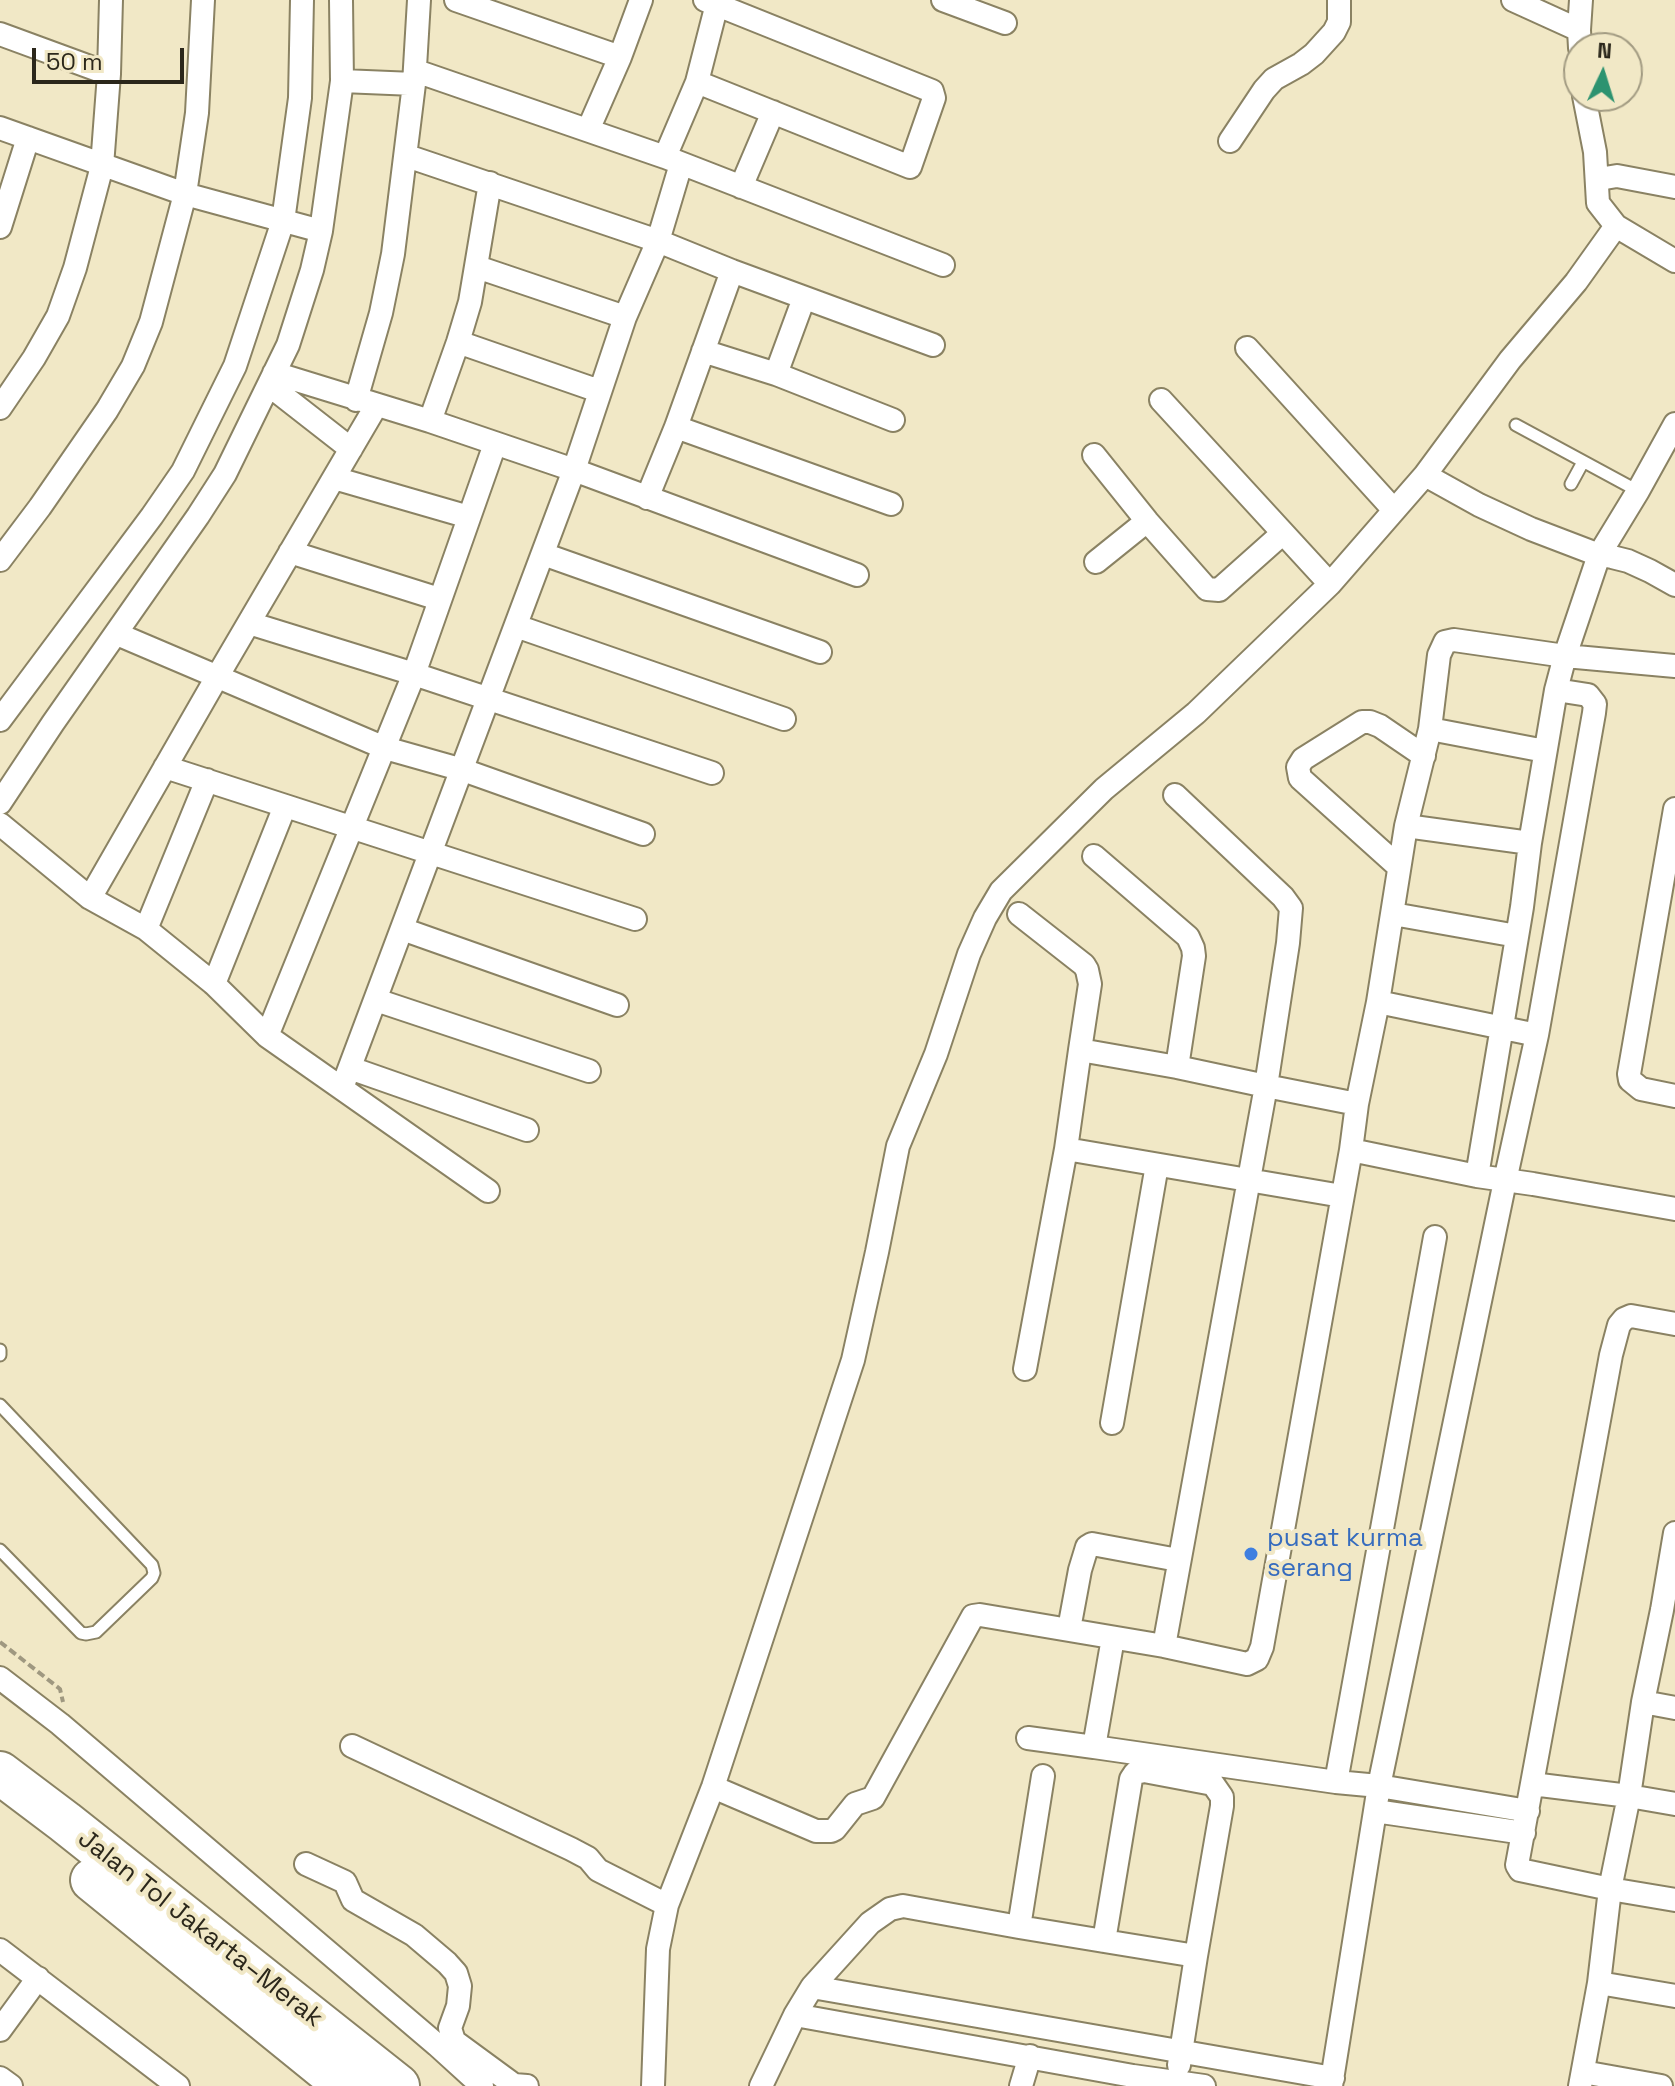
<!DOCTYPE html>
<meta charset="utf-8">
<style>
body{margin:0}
#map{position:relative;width:1675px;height:2086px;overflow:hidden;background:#f1e8c6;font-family:"Space Grotesk",sans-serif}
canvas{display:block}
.north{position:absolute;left:1563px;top:32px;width:80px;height:80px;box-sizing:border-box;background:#f1e8c6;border:2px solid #a29b82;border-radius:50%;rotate:4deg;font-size:22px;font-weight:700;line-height:32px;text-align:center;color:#2b271b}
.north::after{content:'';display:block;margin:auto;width:28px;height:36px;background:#2d9370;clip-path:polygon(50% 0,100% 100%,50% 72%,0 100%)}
.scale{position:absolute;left:32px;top:48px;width:152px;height:36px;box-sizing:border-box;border:4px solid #2b271b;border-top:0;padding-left:10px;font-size:24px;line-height:28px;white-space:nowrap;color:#2b271b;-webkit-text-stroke:6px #f1e8c6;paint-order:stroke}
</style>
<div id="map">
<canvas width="1675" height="2086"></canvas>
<div class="north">N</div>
<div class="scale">50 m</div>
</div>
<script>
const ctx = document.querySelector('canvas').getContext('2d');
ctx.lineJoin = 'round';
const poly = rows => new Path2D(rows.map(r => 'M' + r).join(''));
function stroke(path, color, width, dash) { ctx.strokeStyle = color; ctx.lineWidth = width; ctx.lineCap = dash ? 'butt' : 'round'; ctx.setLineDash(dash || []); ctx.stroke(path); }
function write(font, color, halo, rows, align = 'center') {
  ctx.font = font + ' "Space Grotesk",sans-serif'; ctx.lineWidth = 8; ctx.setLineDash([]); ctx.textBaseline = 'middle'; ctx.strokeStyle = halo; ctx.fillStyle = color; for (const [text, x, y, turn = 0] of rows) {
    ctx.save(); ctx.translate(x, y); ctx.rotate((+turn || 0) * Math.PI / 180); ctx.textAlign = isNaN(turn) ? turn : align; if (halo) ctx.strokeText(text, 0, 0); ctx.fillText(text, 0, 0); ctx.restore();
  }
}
const path = poly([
 [0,1642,60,1689,63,1702]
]);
const lane = poly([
 [1516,425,1638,491],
 [1571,484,1583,462],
 [0,1350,0,1355],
 [0,1405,152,1565,154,1573,152,1578,96,1632,86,1634,81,1633,0,1550]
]);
const street = poly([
 [456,0,620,57],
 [943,0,1005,23],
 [1513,0,1579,30],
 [0,34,109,74],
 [1580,48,1579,30,1581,0],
 [416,71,665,157,943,265],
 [342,81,414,84],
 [697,82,910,167,934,98,932,91,705,0],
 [0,128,185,194,321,231,342,81,341,0],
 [588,130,620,57,641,0],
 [1230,141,1264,90,1274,79,1301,64,1314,54,1334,32,1339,22,1339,0],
 [407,156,658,241,681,164],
 [665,157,697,82,718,0],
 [1598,182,1605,178,1617,176,1675,187],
 [741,187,773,112],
 [1616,226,1675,261],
 [0,227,28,138],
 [477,267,625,317],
 [458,342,599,391],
 [1247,348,1394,510],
 [703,351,776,374,893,420],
 [274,373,430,421,574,470,857,575],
 [776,374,804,298],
 [269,385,351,449],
 [356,400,381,313,393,254,414,84,419,0],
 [1161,400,1330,584],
 [0,408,34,358,58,316,75,268,102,166,109,74,111,0],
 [430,421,458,342,470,302,490,183],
 [676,427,891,504],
 [1094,455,1147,521,1207,589,1219,590,1283,533],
 [1425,475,1510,360,1576,282,1616,226,1598,203,1595,152,1584,96],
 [334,478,469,517],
 [647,498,676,427,732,271],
 [290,552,439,599],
 [543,554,820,652],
 [0,560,40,507,107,410,133,366,151,322,185,194,197,113,203,0],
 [1096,562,1147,521],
 [249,623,414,674,712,773],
 [516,626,784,719],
 [117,634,385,748,463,770,643,834],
 [0,720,152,516,183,471,235,366,283,221,300,98,302,0],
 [1430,729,1545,751],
 [165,767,635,919],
 [1175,795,1283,897,1291,908,1288,943,1266,1086,1357,1104,1351,1150,1477,1176,1533,1184,1675,1209],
 [0,803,53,723,198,516,225,474,288,345,312,270,321,231],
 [1675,809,1629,1074,1630,1080,1641,1089,1675,1096],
 [0,824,90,898,146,929,214,984,267,1036,488,1191],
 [1406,826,1530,843],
 [1094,856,1188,937,1193,948,1194,956,1177,1067,1266,1086,1164,1646],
 [1399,867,1300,778,1298,767,1303,759,1362,722,1370,722,1380,726,1424,756],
 [90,898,217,677,376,406],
 [1019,914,1084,965,1087,970,1090,984,1080,1050,1177,1067],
 [1393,914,1517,936],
 [146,929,207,780],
 [402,929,617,1005],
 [214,984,285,806],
 [376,1000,589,1071],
 [1378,1002,1537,1035],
 [267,1036,414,674,495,444],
 [1080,1050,1066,1149,1342,1196],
 [350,1068,527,1130],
 [342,1088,574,470,625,317,658,241,732,271,933,345],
 [1357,1104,1378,1002,1406,826,1430,729,1439,655,1445,642,1454,640,1565,656,1675,666],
 [1477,1176,1522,907,1530,843,1556,690,1565,656,1599,555,1638,491,1675,424],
 [1675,1324,1631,1316,1624,1319,1619,1325,1611,1355,1517,1865,1520,1870,1610,1889,1629,1796,1643,1702,1662,1610,1675,1533],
 [1025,1369,1066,1149],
 [1112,1423,1157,1165],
 [1069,1629,1080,1570,1087,1547,1092,1544,1178,1560],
 [1113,1638,1094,1747,1336,1782,1379,1786,1528,1811],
 [0,1678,60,1724,437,2045,482,2086],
 [1643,1702,1675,1708],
 [1028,1738,1094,1747],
 [352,1746,571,1849,588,1858,598,1870,667,1905],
 [1336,1782,1435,1237],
 [1532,1784,1629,1796,1675,1804],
 [713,1787,816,1831,831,1831,835,1829,855,1804,873,1798,973,1616,980,1615,1164,1646,1247,1664,1257,1659,1262,1647,1351,1150],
 [1375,1811,1524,1833],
 [306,1864,345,1882,353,1900,414,1935,447,1963,456,1973,460,1986,458,2006,450,2028,454,2041,514,2085,527,2086],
 [1019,1927,1043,1776],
 [0,1950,178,2086],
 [1599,1983,1675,1996],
 [812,1987,870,1923,890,1909,903,1906,1019,1927,1104,1941,1196,1956,1222,1806,1222,1797,1213,1784,1144,1771,1135,1773,1131,1779,1104,1941],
 [795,2015,1133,2076,1204,2086],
 [0,2030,38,1978],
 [1179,2065,1196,1956],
 [1583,2072,1661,2086],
 [0,2078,11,2086],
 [653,2086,658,1949,667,1905,713,1787,853,1360,877,1252,898,1146,936,1054,969,954,985,918,1001,891,1104,789,1196,713,1330,584,1425,475,1479,505,1531,529,1599,555,1612,557,1628,561,1650,571,1675,585],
 [761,2086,795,2015,812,1987,1333,2078],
 [1021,2086,1030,2056],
 [1331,2086,1379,1786,1505,1181,1537,1035,1594,713,1595,704,1588,695,1556,690],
 [1580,2086,1599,1983,1610,1889,1675,1900]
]);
const highway = poly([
 [0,1773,65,1822,398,2086],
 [92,1880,346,2086]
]);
const markers = [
 [1251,1554,8,"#3f7fe0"]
];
const shopNames = [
 ["pusat kurma",1267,1539],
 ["serang",1267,1569]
];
const streetNames = [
 ["Jalan Tol Jakarta–Merak",200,1929,38]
];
stroke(lane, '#8a8263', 15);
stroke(street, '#8a8263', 26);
stroke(highway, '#8a8263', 46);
stroke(path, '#9f9880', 4, [8, 4]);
stroke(lane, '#fff', 11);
stroke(street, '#fff', 22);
stroke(highway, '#fff', 42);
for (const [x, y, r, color] of markers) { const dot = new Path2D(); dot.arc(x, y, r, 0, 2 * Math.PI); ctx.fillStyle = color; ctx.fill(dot); stroke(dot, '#f1e8c6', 3); }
write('26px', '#366cbe', '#f1e8c6', shopNames, 'left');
write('26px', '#2b271b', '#f1e8c6', streetNames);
</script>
